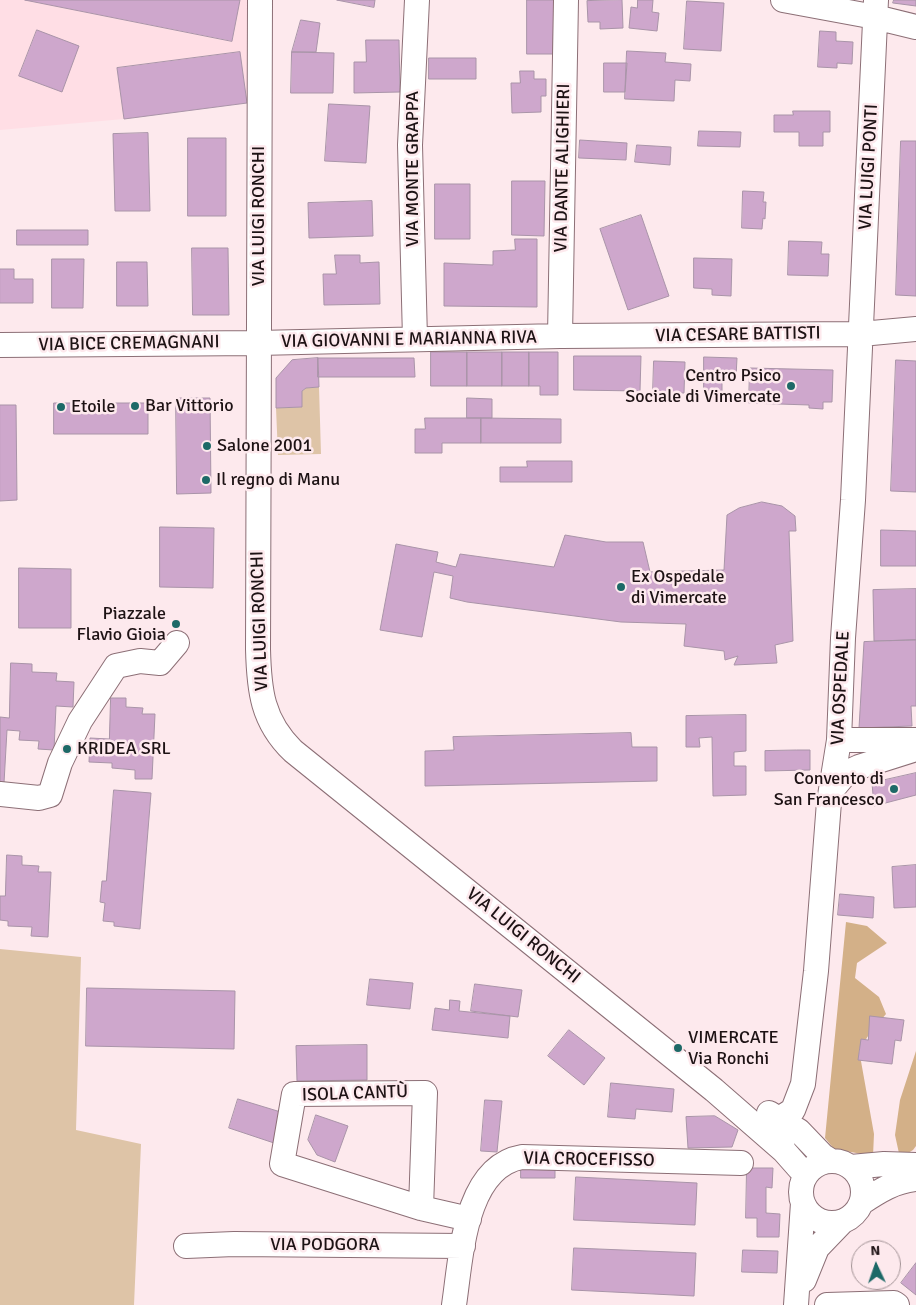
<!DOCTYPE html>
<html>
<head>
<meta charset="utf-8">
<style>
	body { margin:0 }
	#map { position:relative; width:916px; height:1305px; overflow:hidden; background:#fde9ed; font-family:Signika,sans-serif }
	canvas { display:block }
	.north { position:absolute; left:851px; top:1240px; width:50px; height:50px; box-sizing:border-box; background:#fde9ed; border:1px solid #a39396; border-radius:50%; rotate:357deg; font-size:14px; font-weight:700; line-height:20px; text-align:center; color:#1d1214 }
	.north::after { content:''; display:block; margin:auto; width:18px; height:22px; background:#1d6967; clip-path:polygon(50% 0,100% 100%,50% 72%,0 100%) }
</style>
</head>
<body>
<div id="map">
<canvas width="916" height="1305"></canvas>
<div class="north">N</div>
</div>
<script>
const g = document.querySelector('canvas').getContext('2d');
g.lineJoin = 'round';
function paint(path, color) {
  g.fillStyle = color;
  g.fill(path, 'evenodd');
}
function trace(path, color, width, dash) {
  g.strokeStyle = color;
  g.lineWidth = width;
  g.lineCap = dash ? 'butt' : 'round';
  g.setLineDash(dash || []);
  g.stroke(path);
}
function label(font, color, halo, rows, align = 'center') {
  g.font = font + ' Signika,sans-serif';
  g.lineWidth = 5;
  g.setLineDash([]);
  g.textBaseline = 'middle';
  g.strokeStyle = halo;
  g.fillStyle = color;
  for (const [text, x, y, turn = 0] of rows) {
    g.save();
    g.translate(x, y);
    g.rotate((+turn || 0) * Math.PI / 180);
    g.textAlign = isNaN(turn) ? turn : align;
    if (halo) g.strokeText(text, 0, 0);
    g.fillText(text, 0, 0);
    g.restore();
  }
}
paint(new Path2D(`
	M0 0H247V103L124 119 0 130Z`), '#ffdee5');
paint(new Path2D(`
	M319 387 321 454 278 455 276 408 302 407V391L306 388Z
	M0 949 81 957 76 1130 141 1144 134 1305H0Z`), '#dec4a7');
paint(new Path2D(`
	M846 922 867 926 887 943 857 963 855 978 879 997 886 1014 870 1033 859 1050 874 1134 873 1156 834 1149 825 1138Z
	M916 1051V1146L913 1150 900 1158 895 1135 900 1100Z`), '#d3b088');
const building = new Path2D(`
	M25 0H240L232 41Z
	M337 0H375L374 7Z
	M527 0H554L553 54H527Z
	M622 0 623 28 600 29V22H588L587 1Z
	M638 0H653L652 12 659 13 657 31 629 28 631 7 637 8Z
	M894 0H916V6L893 3Z
	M687 1 724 3 721 51 684 49Z
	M301 20 320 23 316 52H292Z
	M37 30 79 46 62 92 19 76Z
	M820 31 836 32V41L853 42 852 64 837 63V68L818 67Z
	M366 40H399L400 92 354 93V62H366Z
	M627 51 666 53 665 62 691 64 690 81 675 80 674 101 625 99Z
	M240 52 247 103 124 119 117 68Z
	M292 52 334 53 333 93H291Z
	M429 58H476V79H429Z
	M604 63H627L625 92H604Z
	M520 71H534V79H546V96H541V112L512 113 511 83H520Z
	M329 104 370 106 366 163 325 161Z
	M793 111H830V132H823V146H799V132H774V115H793Z
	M699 131 741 132 740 147 698 146Z
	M148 133 150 211H115L113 134Z
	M188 138H226V216H188Z
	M580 140 627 143 626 160 579 158Z
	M901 141H916V296L896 295Z
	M637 145 671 147 670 165 635 162Z
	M512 181H545L544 236 512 235Z
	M435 184H470V239H435Z
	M743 191 764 192 763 202H766L765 219 763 218 762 229 742 228Z
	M372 201 373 236 309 238 308 203Z
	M641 215 669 296 628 310 600 229Z
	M17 230H88V245H17Z
	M515 239H537V307L444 306V263L493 265V251L515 250Z
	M789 241 822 242 821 254H829L828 276 788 275Z
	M192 248H228L229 315H193Z
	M335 255H360V263L379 262 380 304 324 305 323 274H336Z
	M694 258 732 259 731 296 712 295V289L694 288Z
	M52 259H84L83 308H52Z
	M117 262H147L148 306H117Z
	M0 269H14V279H33V303H0Z
	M431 352H467V386H431Z
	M467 352H502V386H467Z
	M502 352H529V386H502Z
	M529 352H558V395H540V386H529Z
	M574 356H641L640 391 574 390Z
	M704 357 737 358 736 377H722V391L704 390Z
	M318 358 319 387 306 388 302 391V407L276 408V378L292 360Z
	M318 358H414L415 377H318Z
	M896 360 916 361V492L891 491Z
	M654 361 685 362 684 393 653 392Z
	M750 368 833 370 832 402H823V409L809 408V405L749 403Z
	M176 398H210L211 493 177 494Z
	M467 398 492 399V418H467Z
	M54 403H148V434H54Z
	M0 405H16L17 500 0 501Z
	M425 418H481V443H442V453H415V429H425Z
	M481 418 561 419V443H481Z
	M527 461H572V482H500V467H527Z
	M762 502 782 506 795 516 796 531H789L793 641 775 645 777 663 734 665 738 656 725 660 724 651 684 646 686 624 621 622 467 602 450 598 453 576 434 572 422 637 380 630 396 544 438 552 436 562 456 567 460 554 554 567 565 535 606 542H643L650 572 724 570 727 515 739 508Z
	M160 527 214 528 213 588 160 587Z
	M881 530 916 531V566H881Z
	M19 568 71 569V628H19Z
	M916 589V640L874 641 873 590Z
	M916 640V706H911L912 726 859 728 864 642Z
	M11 663 32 664V672L57 673 56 681 74 682 73 707 56 706 54 750 38 749 39 741 19 740 20 731 7 730 4 783 0 782V717L9 718Z
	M111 698H126V707L143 708 142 714H155L152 779H135V770L112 768V763L89 762 90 738 109 739Z
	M746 715V751L734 752V766H746V795L713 796 712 737 699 738 700 747H686V716Z
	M631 733 632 747H657V781L425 786V751L454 750 453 737Z
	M797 750H810V770L765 771V751Z
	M916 773V795L874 806 872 783Z
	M114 790 151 793 140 929 114 926V922L103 921 105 903 100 902 102 881H106Z
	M7 855 22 856V865L39 866 38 872H51L48 937 31 936 32 927 8 926V921L0 920V896H5Z
	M916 865V907L894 908 892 867Z
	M840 894 874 897 873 918 838 915Z
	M370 979 413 983 410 1009 367 1005Z
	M475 984 522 990 518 1017 471 1011Z
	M87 988 235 991 234 1049 86 1046Z
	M450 1000 460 1001 459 1011 510 1016 508 1038 432 1030 435 1008 449 1010Z
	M870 1016 904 1020 901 1041 895 1040 892 1064 858 1060 861 1039 868 1040Z
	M569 1030 605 1058 584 1085 548 1056Z
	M367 1045V1080L297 1081 296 1046Z
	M611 1083 674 1089 672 1112 636 1109 635 1119 608 1117Z
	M238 1099 284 1113 274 1143 229 1128Z
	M485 1100 502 1101 497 1152 481 1151Z
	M316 1115 348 1126 335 1162 317 1155 308 1140Z
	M715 1116 738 1130 732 1147 688 1148 686 1117Z
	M521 1160 555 1161V1178H521Z
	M747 1168H773L772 1188 766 1187V1213L780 1214 779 1237H757V1218H746Z
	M576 1177 697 1183 695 1225 574 1220Z
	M574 1248 696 1253 694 1296 572 1290Z
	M743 1250 778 1251 777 1273 742 1272Z
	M916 1263V1295L901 1283Z`);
paint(building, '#cea7cc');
trace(building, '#a994a8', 1);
const minor = new Path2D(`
	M260 0 258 649C259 690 262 721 293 751L714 1090 784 1151 799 1168 806 1175
	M783 0 875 17 916 27
	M560 336 566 0
	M415 339 410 145 417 0
	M0 345 258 343 560 336 861 334 916 329
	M839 740H916
	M831 791 846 773 859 767 916 749
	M0 794 39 798 50 795 60 763 80 721 116 666 140 661 160 663 177 643
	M769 1113 799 1131 823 1156 831 1161
	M784 1151 780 1139 779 1119 793 1110 803 1084 816 971 829 802 839 740 843 638 853 500 876 0
	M801 1192a31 31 0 1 1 62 0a31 31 0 1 1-62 0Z
	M851 1167 884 1164 916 1165
	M861 1203C879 1191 895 1181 916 1179
	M421 1208 425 1093 294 1094 282 1164 421 1208 469 1219
	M186 1246 234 1244 463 1246
	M804 1280 817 1248 842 1222
	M454 1305C461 1259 464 1167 522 1157L741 1163
	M796 1305 803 1203
	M827 1305 894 1303 897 1305`);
trace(minor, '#8c6f76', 26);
trace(minor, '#fff', 24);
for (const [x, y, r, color] of [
	[791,386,5,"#1d6967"],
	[135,406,5,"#1d6967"],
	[61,407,5,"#1d6967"],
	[207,446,5,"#1d6967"],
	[206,480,5,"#1d6967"],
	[621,587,5,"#1d6967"],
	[176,624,5,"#1d6967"],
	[67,749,5,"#1d6967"],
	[894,789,5,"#1d6967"],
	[678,1048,5,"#1d6967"]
]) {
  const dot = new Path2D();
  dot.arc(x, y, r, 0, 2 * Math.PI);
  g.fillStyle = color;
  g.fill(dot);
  trace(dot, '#fde9ed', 2);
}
label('18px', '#1d1214', '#fde9ed', [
	["VIA LUIGI PONTI",869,167,-87],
	["VIA DANTE ALIGHIERI",563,168,-89],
	["VIA MONTE GRAPPA",413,169,-90],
	["VIA LUIGI RONCHI",259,216,-90],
	["VIA CESARE BATTISTI",738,335,-1],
	["VIA GIOVANNI E MARIANNA RIVA",409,340,-1],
	["VIA BICE CREMAGNANI",129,344,-1],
	["VIA LUIGI RONCHI",260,621,-92],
	["VIA OSPEDALE",841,688,-87],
	["VIA LUIGI RONCHI",523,936,39],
	["ISOLA CANTÙ",355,1094,-2],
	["VIA CROCEFISSO",589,1160,1],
	["VIA PODGORA",325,1245]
]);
label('18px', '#1d1214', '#fde9ed', [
	["Centro Psico",781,376,"right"],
	["Sociale di Vimercate",781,397,"right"],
	["Bar Vittorio",145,406],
	["Etoile",71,407],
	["Salone 2001",217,446],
	["Il regno di Manu",216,480],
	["Ex Ospedale",631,577],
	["di Vimercate",631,598],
	["Piazzale",166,614,"right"],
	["Flavio Gioia",166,635,"right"],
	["KRIDEA SRL",77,749],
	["Convento di",884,779,"right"],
	["San Francesco",884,800,"right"],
	["VIMERCATE",688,1038],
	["Via Ronchi",688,1059]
], 'left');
</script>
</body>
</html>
